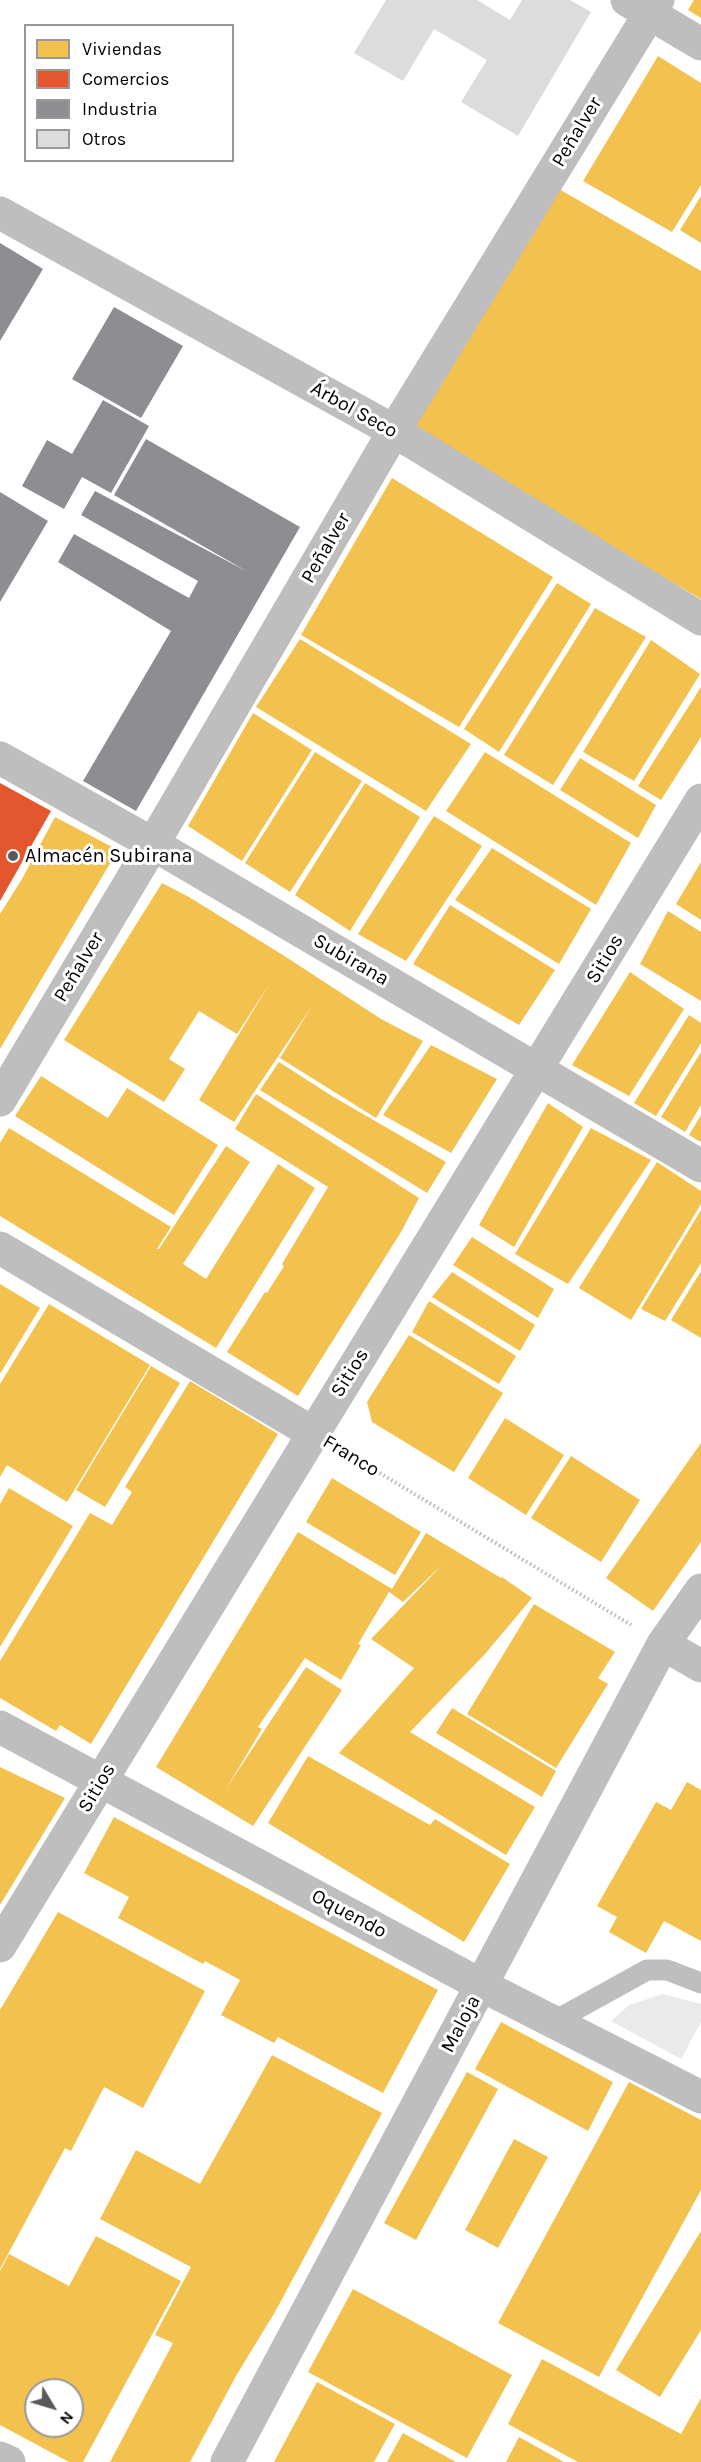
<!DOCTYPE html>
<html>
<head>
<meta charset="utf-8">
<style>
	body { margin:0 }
	#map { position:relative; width:701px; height:2462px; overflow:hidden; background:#fff; font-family:Karla,sans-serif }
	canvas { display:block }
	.legend { position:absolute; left:24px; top:24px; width:210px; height:138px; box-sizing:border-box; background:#fff; border:2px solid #999; margin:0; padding:8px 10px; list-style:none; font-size:18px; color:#000 }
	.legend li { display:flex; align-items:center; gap:12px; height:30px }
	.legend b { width:30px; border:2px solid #999 }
	.north { position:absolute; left:24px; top:2378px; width:60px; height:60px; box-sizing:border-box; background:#fff; border:2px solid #999; border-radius:50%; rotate:128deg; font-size:16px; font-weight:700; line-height:24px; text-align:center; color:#000 }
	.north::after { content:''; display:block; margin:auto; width:21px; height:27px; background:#595959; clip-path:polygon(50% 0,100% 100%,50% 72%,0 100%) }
</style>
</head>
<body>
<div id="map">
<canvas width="701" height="2462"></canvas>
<ul class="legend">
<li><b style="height:16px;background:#f2c14e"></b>Viviendas</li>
<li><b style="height:16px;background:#e4572e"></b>Comercios</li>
<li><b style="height:16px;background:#8d8d92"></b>Industria</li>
<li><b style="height:16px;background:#dcdcdc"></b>Otros</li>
</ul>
<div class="north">N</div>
</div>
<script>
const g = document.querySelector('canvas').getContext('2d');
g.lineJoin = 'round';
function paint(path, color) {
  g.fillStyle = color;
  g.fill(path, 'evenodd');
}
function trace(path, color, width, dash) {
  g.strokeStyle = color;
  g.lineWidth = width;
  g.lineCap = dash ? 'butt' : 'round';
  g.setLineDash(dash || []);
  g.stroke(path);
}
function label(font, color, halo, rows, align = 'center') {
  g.font = font + ' Karla,sans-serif';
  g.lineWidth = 6;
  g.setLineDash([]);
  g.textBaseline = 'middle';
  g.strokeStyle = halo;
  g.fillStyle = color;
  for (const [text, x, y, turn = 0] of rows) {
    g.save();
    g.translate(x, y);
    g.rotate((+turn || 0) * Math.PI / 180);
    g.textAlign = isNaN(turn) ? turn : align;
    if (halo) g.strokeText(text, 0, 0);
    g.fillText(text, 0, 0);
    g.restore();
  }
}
paint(new Path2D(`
	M663 1994 701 2004V2022L681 2059 611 2021 629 2005Z`), '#eaeaea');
paint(new Path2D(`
	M694 0H701V18L688 10Z
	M658 56 701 83V185L672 232 583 181Z
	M559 189 701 271V599L406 428Z
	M701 196V243L680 230Z
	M392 478 553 577 459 727 301 635Z
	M557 583 591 604 499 752 464 729Z
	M595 608 646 637 553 785 504 755Z
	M300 639 471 744 426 811 256 707Z
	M651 640 700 674 634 781 583 752Z
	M701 687V737L661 800 638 786Z
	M253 713 312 750 242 861 188 826Z
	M315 752 362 781 290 892 245 863Z
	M485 752 631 843 596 905 446 811Z
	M580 758 656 805 638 838 560 790Z
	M365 783 420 817 350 931 295 895Z
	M434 816 482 846 406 961 358 934Z
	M55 817 118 850 0 1049V914L22 879Z
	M492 848 591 909 559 964 455 900Z
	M701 862V920L676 904Z
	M162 883 189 897 286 957 381 1019 423 1041 376 1118 280 1058 312 1006 234 1122 199 1100 270 983 237 1034 199 1011 169 1059 185 1069 164 1102 64 1040Z
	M450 905 555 970 519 1025 413 964Z
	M668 911 701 932V1001L640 964Z
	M630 972 684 1009 629 1096 572 1065Z
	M689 1015 701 1023V1043L656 1116 634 1103Z
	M431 1045 497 1079 451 1153 383 1115Z
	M701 1052V1105L685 1132 661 1117Z
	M279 1062 332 1096 446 1162 427 1193 260 1090Z
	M41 1076 108 1118 127 1088 218 1145 174 1215 15 1116Z
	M256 1094 419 1198 401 1232 298 1396 227 1352 265 1292 267 1293 284 1266 282 1264 328 1187 235 1129Z
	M548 1103 583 1127 514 1247 479 1225Z
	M701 1115V1142L689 1135Z
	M9 1128 171 1227 157 1249H159L226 1146 250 1162 183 1264 206 1279 278 1164 315 1188 216 1348 0 1216V1143Z
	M591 1128 651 1160 568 1284 515 1254Z
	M657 1162 701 1191V1204L631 1320 579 1288Z
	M701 1210V1263L665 1321 641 1309Z
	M472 1237 554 1289 538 1318 453 1265Z
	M701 1271V1338L671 1320Z
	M452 1272 535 1325 520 1351 432 1297Z
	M0 1284 40 1308 0 1374Z
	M429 1301 516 1356 499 1384 412 1332Z
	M49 1304 150 1365 67 1502 7 1465 0 1477V1384Z
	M409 1335 503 1393 454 1472 372 1422 367 1402Z
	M151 1366 180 1383 105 1507 76 1490Z
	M190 1381 278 1434 91 1744 60 1725 56 1731 0 1698V1661L90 1513 112 1525 132 1492 125 1487Z
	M505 1418 564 1455 526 1515 468 1478Z
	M701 1443V1542L653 1611 606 1578Z
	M571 1456 640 1500 601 1562 531 1518Z
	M332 1478 421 1532 395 1575 306 1522Z
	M9 1488 73 1526 0 1647V1504Z
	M298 1532 392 1589 426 1533 501 1578 502 1577 532 1598 485 1654 410 1732 535 1807 506 1855 339 1753 414 1668 371 1639 443 1564 403 1602 389 1592 358 1644 361 1645 341 1680 305 1658 258 1727 262 1729 226 1789 306 1667 342 1690 253 1826 156 1767Z
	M534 1604 615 1652 598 1678 608 1684 556 1768 467 1714Z
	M452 1708 556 1771 542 1797 436 1733Z
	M308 1756 430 1825 435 1819 510 1864 464 1942 268 1823Z
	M0 1767 65 1798 0 1905Z
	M687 1782 701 1790V1941L664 1921 646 1953 609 1932 617 1917 597 1906 656 1802 671 1810Z
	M114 1817 438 1990 383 2093 278 2037 274 2043 221 2015 240 1980 205 1961 203 1964 118 1918 129 1897 84 1873Z
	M58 1912 205 1991 143 2108 104 2087 71 2151 65 2148 0 2269V2010Z
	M501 2022 613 2082 588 2131 475 2069Z
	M272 2055 382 2113 275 2312 236 2376 190 2462H110L173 2343 155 2335 191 2267 100 2219 136 2150 200 2184Z
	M467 2072 498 2089 416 2240 384 2223Z
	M629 2082 701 2120V2190L599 2377 498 2323Z
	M514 2139 548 2157 498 2248 465 2230Z
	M701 2231V2330L660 2397 616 2370Z
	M96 2236 181 2281 83 2462H69L0 2425V2271L9 2254 69 2286ZM36 2390H72V2426H36Z
	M353 2289 512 2375 467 2458 308 2372Z
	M542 2359 681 2434 701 2398V2462H578L508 2424Z
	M317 2382 395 2424 374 2462H274Z
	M403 2433 456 2462H387Z
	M519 2437 564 2462H506Z`), '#f2c14e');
paint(new Path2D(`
	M0 783 51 811 0 901Z`), '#e4572e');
paint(new Path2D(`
	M0 243 43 269 0 341Z
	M114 307 183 346 141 418 72 379Z
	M103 400 149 426 111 493 82 477 64 509 22 486 47 440 72 454Z
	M146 439 300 527 136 811 83 781 171 631 58 562 74 534 189 598 198 581 81 515 95 491 248 572 114 495Z
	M0 492 48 521 0 602Z`), '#8d8d92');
paint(new Path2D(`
	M386 0H477L510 20 522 0H570L591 12 518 136 461 102 487 60 434 29 403 81 354 53Z`), '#dcdcdc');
trace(new Path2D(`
	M345 1452 631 1625`), '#b8b8b8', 4, [1.5, 3]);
trace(new Path2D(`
	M553 2022 647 1970H667L701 1983`), '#bebebe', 21);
trace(new Path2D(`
	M627 0 701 44
	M0 213 394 431 701 619
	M0 758 153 844 701 1166
	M0 1100 153 844 394 431 658 0
	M0 1248 313 1433
	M663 1644 701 1666
	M0 1727 481 1985 701 2097
	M0 1946 701 800
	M0 2458 9 2462
	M227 2462 663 1644 701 1590`), '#bebebe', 33);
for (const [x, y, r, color] of [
	[13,856,6,"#595959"]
]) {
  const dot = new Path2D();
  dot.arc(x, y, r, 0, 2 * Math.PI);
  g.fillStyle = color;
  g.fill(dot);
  trace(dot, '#fff', 2);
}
label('20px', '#000', '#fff', [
	["Peñalver",577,132,-59],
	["Árbol Seco",354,410,29],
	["Peñalver",326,548,-60],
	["Sitios",605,959,-59],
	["Subirana",351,960,30],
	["Peñalver",79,967,-59],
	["Sitios",350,1373,-58],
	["Franco",351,1456,31],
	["Sitios",97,1788,-59],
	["Oquendo",349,1914,28],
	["Maloja",461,2024,-62]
]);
label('20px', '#000', '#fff', [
	["Almacén Subirana",25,856]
], 'left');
</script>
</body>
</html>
